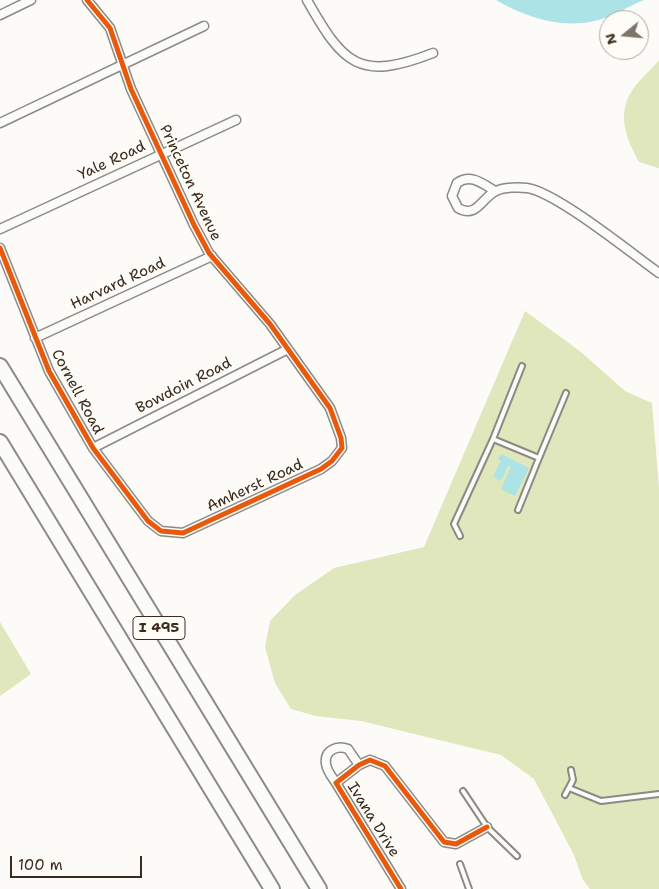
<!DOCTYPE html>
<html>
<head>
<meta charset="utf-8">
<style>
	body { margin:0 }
	#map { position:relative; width:659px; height:889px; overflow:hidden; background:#fcfbf8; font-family:"Shantell Sans",sans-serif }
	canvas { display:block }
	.north { position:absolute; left:599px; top:10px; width:50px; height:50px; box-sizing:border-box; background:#fdfcf7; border:1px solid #afa8a0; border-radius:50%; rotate:253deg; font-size:14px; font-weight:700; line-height:20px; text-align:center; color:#3b2a1e }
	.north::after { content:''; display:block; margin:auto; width:18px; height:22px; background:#7f736a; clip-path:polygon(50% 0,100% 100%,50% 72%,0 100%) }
	.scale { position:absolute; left:10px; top:856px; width:132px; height:22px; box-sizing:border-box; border:2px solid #3b2a1e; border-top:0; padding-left:6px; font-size:15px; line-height:18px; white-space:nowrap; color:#3b2a1e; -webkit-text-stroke:4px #fdfcf7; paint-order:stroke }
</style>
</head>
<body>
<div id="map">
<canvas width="659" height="889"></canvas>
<div class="north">N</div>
<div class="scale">100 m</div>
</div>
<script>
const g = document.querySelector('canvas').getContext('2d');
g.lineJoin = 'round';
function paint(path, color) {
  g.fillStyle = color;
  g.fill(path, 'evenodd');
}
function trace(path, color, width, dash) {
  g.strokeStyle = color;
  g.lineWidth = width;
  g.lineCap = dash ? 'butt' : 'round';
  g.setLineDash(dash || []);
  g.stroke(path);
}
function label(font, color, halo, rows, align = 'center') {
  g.font = font + ' "Shantell Sans",sans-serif';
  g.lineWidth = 4;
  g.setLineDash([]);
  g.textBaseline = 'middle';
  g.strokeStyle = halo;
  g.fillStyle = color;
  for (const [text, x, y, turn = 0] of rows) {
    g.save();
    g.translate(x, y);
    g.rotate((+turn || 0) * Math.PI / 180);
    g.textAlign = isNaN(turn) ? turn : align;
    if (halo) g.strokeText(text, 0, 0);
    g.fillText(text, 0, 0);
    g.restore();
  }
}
paint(new Path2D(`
	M659 60V168H658L639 162C626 138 616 114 633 89 640 79 651 70 659 60Z
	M525 311 581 352 625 391 652 403 659 488V889H590L583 880 574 855 534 779 501 755 361 721 316 716 291 709 275 683 265 647 270 621 295 595 334 568 424 547Z
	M0 622 31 674 0 696Z`), '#e0e7bc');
paint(new Path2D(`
	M496 0H644C631 5 619 13 605 18 568 31 528 19 496 0Z
	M501 454 529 468 515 496 501 489 511 467 508 466 501 481 493 477 501 460 498 459Z`), '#abe3e6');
const service = new Path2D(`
	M493 439 522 366
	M539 458 566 393
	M460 536 454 524 493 439 539 458 518 510
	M569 788 601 801 659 794
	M463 791 487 827 517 856
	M565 795 573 780 571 770
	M460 864 469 889`);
const minor = new Path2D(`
	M307 0C343 64 359 82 433 53
	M0 15 31 0
	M0 123 204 26
	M495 191C483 184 471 173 457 183L452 196 458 208C477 219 482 197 496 191 504 187 519 187 527 188 556 192 631 253 659 273
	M0 229 236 120
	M0 248 49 371 93 448 148 521 161 531 183 533 321 469 332 461 342 448 341 438 330 408 270 324 209 253 194 225 131 89 110 28 87 0
	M35 338 212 256
	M93 448 288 349
	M336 783C332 777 327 771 326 764 324 750 337 745 348 749L359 765
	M401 889 336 783 359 765 370 760 385 766 444 842 456 844 487 827`);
const motorway = new Path2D(`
	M0 366 319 889
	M0 442 272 889`);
trace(service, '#8d8985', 8);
trace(minor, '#8d8985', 11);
trace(motorway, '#8d8985', 18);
trace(service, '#fbfbf9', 4);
trace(minor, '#fbfbf9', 8);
trace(motorway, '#fbfbf9', 14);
trace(new Path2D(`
	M0 248 49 371 93 448 148 521 161 531 183 533 321 469 332 461 342 448 341 438 330 408 270 324 209 253 194 225 131 89 110 28 87 0
	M401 889 336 783 359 765 370 760 385 766 444 842 456 844 487 827`), '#e8590c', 5);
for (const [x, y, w] of [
	[159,628,52]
]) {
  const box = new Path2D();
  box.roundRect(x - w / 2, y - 11.5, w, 23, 4);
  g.fillStyle = '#fdfcf7';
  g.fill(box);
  trace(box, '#3b2a1e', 1);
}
label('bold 14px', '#3b2a1e', null, [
	["I 495",159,628]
]);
label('15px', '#3b2a1e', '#fdfcf7', [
	["Yale Road",112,161,-25],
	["Princeton Avenue",190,183,65],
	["Harvard Road",118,284,-25],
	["Bowdoin Road",184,386,-27],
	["Cornell Road",77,392,62],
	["Amherst Road",255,486,-25],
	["Ivana Drive",373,820,58]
]);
</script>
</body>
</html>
